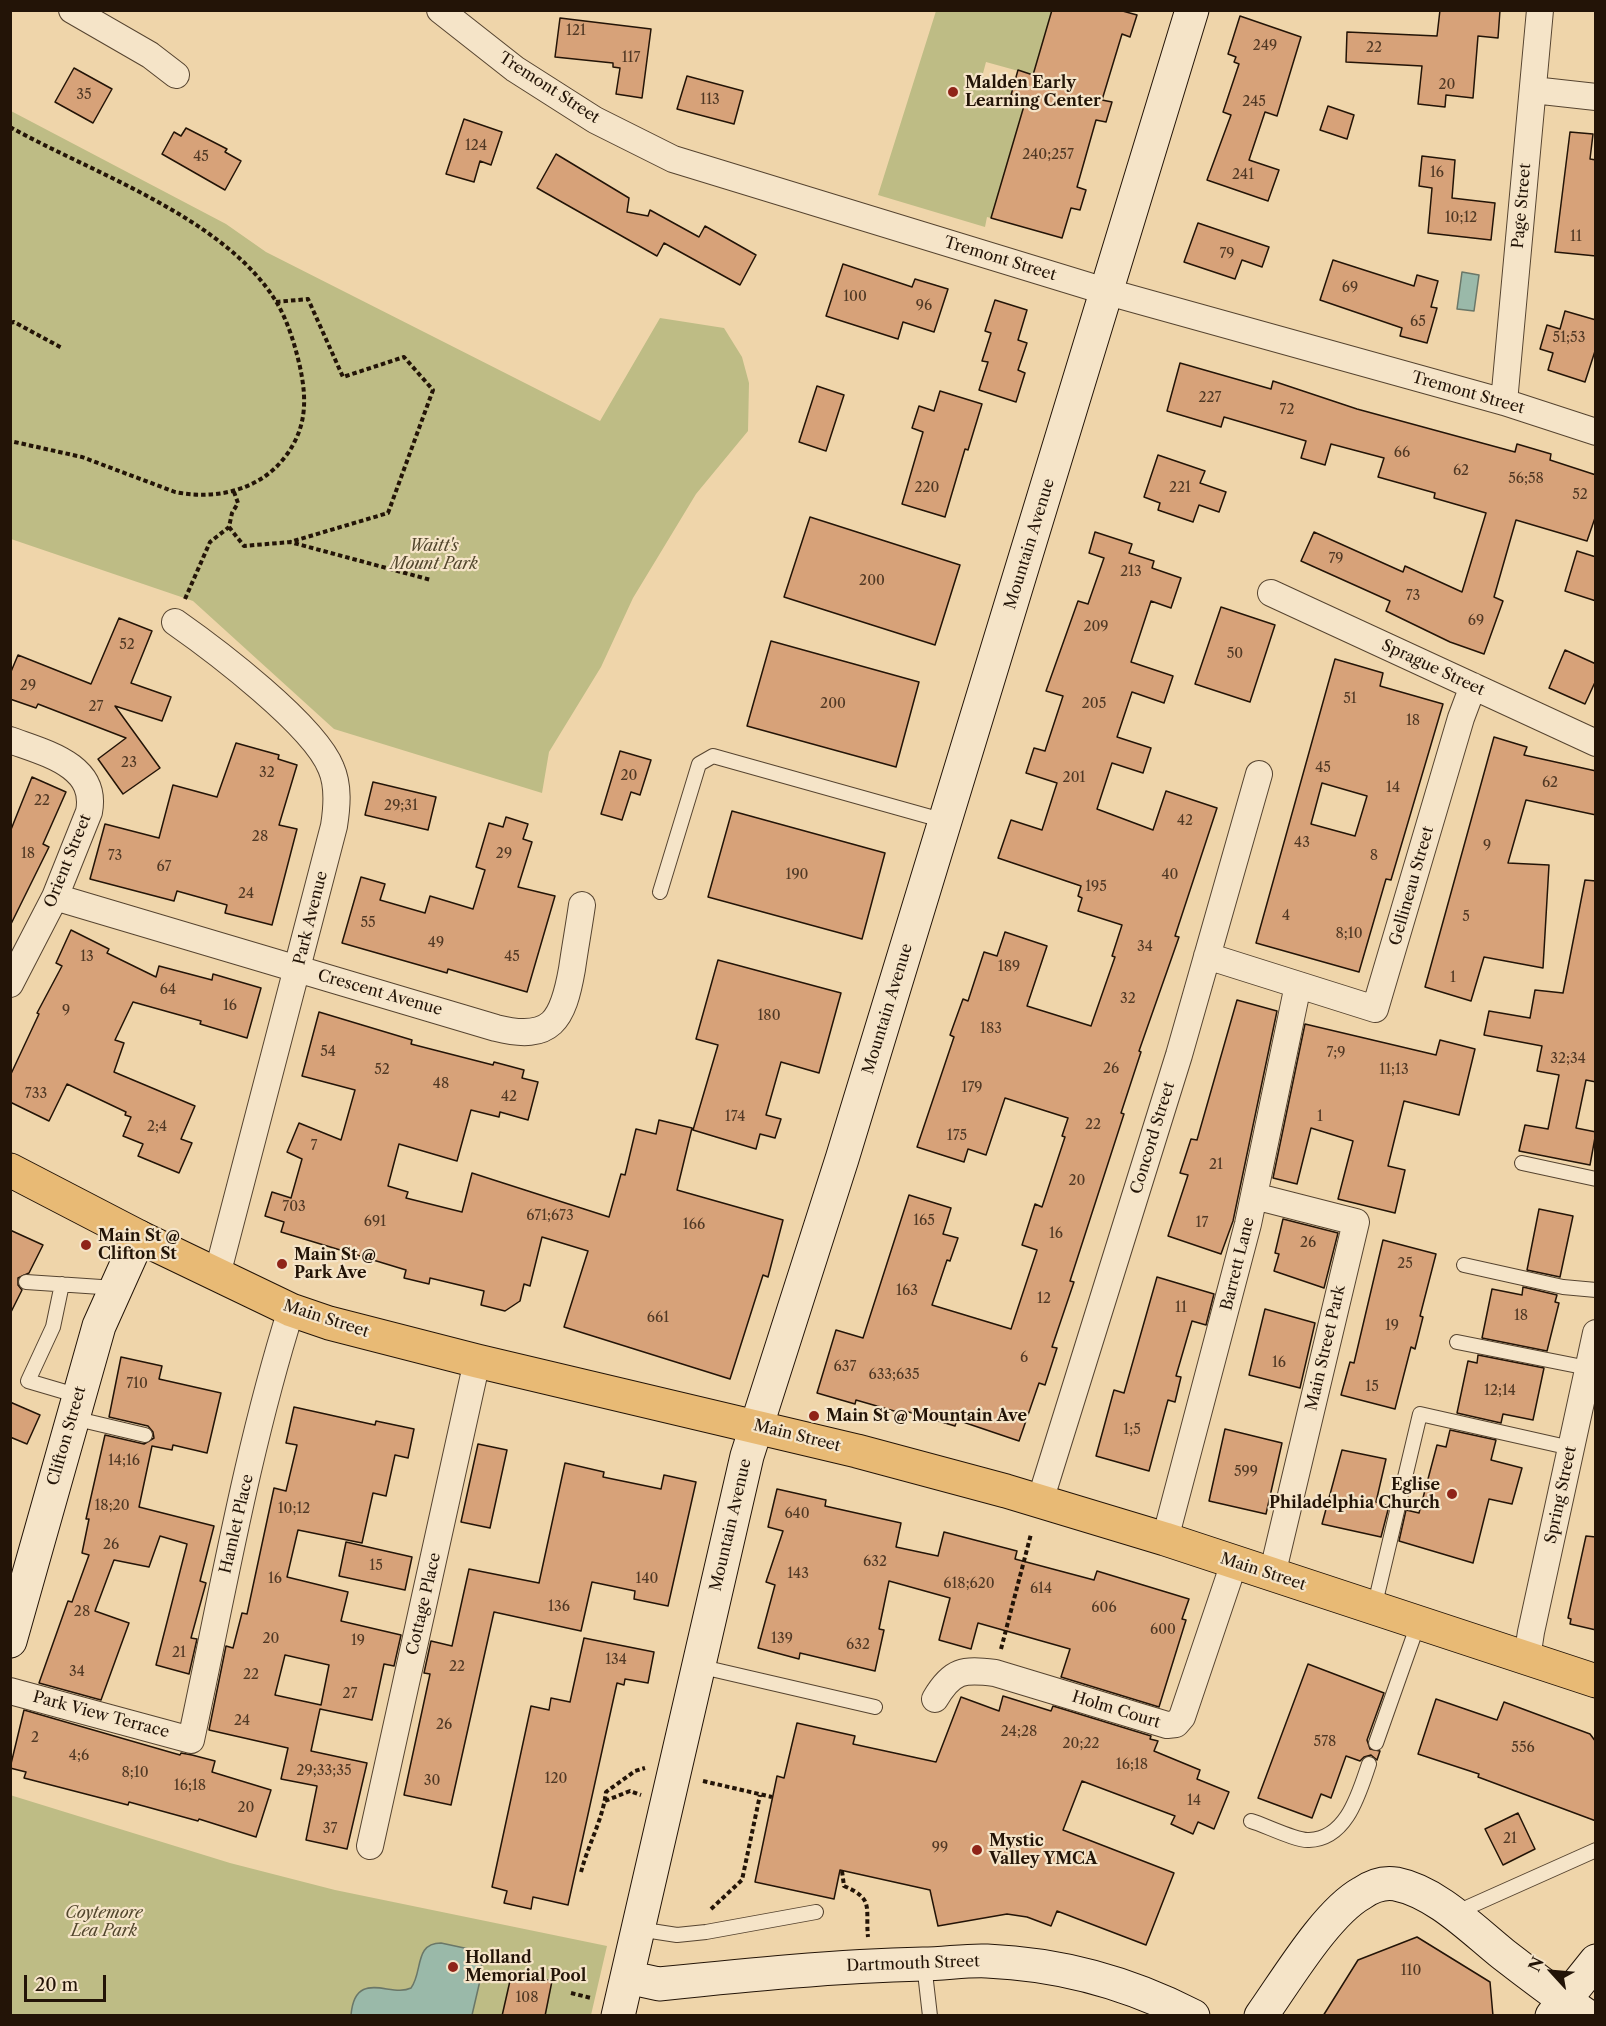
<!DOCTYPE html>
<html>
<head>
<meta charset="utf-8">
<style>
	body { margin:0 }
	#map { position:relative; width:1606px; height:2026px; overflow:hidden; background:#efd5aa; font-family:"Libre Caslon Text",serif }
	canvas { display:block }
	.frame { position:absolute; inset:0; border:12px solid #231407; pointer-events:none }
	.north { position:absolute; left:1522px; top:1942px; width:60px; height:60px; -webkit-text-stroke:4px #f5e4c8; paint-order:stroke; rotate:296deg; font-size:16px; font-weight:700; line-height:24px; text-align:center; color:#231407 }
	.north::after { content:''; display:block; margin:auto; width:21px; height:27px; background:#231407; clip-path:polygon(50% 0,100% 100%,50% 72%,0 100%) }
	.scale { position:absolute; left:24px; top:1975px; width:82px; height:27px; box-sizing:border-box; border:3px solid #231407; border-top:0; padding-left:8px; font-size:18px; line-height:21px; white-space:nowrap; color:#231407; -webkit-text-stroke:4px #f5e4c8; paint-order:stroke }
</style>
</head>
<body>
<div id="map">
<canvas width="1606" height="2026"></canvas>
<div class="frame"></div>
<div class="north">N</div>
<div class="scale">20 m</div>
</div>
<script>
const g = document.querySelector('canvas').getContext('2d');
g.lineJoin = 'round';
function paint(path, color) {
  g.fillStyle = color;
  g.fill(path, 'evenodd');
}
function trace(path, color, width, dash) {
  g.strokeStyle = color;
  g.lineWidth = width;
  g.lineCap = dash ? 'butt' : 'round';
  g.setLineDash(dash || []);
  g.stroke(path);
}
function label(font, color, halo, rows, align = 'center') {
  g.font = font + ' "Libre Caslon Text",serif';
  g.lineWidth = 4.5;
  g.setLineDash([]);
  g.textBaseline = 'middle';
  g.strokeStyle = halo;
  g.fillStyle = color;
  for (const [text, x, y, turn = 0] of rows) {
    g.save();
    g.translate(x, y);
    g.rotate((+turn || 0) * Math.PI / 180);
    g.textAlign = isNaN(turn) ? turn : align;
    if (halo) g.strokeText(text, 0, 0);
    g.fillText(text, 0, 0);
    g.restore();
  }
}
paint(new Path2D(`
	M936 11H1052L1033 75 986 62 982 77 1013 85 1011 95 1026 99 991 218 987 217 985 227 878 195Z
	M11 111 226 224 266 252 600 421 660 318 724 328 742 357 749 383 748 431 696 494 633 598 601 667 549 752 542 793 334 729 193 601 11 539Z
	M10 1795 230 1863 335 1890 607 1946 591 2015H11Z`), '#bebc85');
const water = new Path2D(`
	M1462 272 1479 275 1474 311 1457 309Z
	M441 1943 469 1949 481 1959 482 1972 472 2015H351C355 1968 391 1998 411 1988 423 1972 414 1943 441 1943Z`);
paint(water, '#9ab9a9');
trace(water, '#6a7768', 1.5);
const building = new Path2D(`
	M1052 10H1119L1137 15 1130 37 1122 34 1102 100 1112 102 1106 122 1096 120 1077 187 1086 190 1080 210 1071 208 1062 238 991 218 1026 99 1011 95 1018 70 1033 75Z
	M1440 10H1500L1498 38 1478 36 1473 98 1446 95 1445 107 1418 104 1422 66 1346 62 1347 32 1437 36Z
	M1240 16 1301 37 1277 116 1265 112 1249 160 1279 170 1268 201 1207 180 1231 115 1223 112 1239 64 1234 62 1236 57 1228 54Z
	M560 18 651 29 642 98 616 94 620 68 613 67V63L555 57Z
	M74 68 112 89 93 123 55 102Z
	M687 76 743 91 734 124 677 109Z
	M1328 106 1354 115 1347 139 1320 130Z
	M464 119 502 132 491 165 480 161 474 182 446 174Z
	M186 128 227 149 225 152 241 161 225 190 162 154 174 132 181 136Z
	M1570 132 1593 134 1590 159 1596 160V256L1555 252Z
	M556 154 629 198 627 212 648 216 650 210 699 237 705 226 756 255 740 285 664 243 657 256 537 188Z
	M1422 156 1455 160 1452 198 1495 203 1491 240 1428 233 1432 188 1419 186Z
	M1198 223 1269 247 1262 267 1242 260 1235 279 1184 262Z
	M1333 260 1414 286 1417 275 1438 281 1431 307 1437 308 1427 343 1400 336 1402 328 1320 300Z
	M843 264 912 287 915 279 948 289 934 332 903 322 898 339 826 316Z
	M995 300 1027 310 1018 340 1027 343 1018 370 1025 373 1016 402 979 390 988 362 982 361 991 333 985 331Z
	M1565 311 1596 320V348L1585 382 1548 370 1553 353 1540 349 1547 325 1560 329Z
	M1180 363 1271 389 1273 381 1357 409 1515 452 1517 444 1551 454 1550 460 1596 475V515L1587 541 1516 520 1494 597 1503 601 1484 654 1450 642 1386 611 1390 601 1301 561 1314 532 1403 572 1405 566 1462 592 1486 513 1434 498 1435 493 1378 477 1384 458 1331 444 1325 465 1301 458 1306 441 1224 417 1221 427 1167 411Z
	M817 386 844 395 826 451 799 442Z
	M940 391 982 404 968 450 965 449 945 517 902 504 923 432 912 428 919 406 934 411Z
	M1158 455 1205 471 1200 483 1226 492 1219 512 1199 505 1193 522 1158 510 1160 503 1144 497Z
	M810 517 960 565 935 645 784 597Z
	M1095 532 1132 544 1129 553 1154 561 1152 568 1181 578 1171 608 1151 601 1131 662 1173 676 1164 703 1132 692 1117 737 1151 748 1143 773 1112 763 1097 809 1153 830 1166 791 1217 808 1175 936 1179 937 1139 1051 1141 1052 1121 1113 1124 1114 1070 1281 1074 1282 1052 1347 1057 1348 1045 1385 1039 1383 1019 1441 957 1420 955 1426 902 1410 901 1413 856 1400 855 1404 817 1393 836 1330 863 1338 909 1195 951 1208 943 1234 958 1238 950 1261 947 1260 932 1305 1011 1329 1037 1250 1022 1245 1035 1204 1042 1207 1065 1137 1062 1136 1068 1118 1005 1098 986 1155 968 1149 964 1162 917 1147 954 1037 950 1035 963 999 968 1001 984 952 997 956 1005 932 1047 946 1027 1006 1091 1026 1115 957 1112 956 1122 925 1078 911 1082 898 1078 896 1081 886 998 858 1011 820 1042 830 1057 783 1026 773 1034 748 1045 751 1063 696 1046 691 1078 601 1088 604 1104 558 1089 553Z
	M1577 551 1596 557V601L1565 591Z
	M1221 607 1275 625 1250 702 1195 684Z
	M119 618 152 631 131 683 171 697 162 721 115 706 160 768 123 794 98 759 126 738 38 704 36 708 10 699V674L18 655 91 684Z
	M771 641 919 682 896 767 747 726Z
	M1565 650 1596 664V680L1585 704 1549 688Z
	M1335 659 1383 673 1380 686 1443 704 1391 880 1386 879 1359 972 1256 943ZM1322 783 1367 796 1355 836 1311 824Z
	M1494 737 1527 747 1524 755 1596 771V815L1526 800 1508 863 1549 865 1543 968 1484 957 1471 1001 1425 987Z
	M236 743 279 755 278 759 297 765 279 825 297 829 272 925 225 913 227 905 177 891 174 901 90 879 105 824 159 838 173 785 217 797Z
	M620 751 651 760 640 795 631 792 622 820 601 814Z
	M32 777 66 792 43 844 49 847 10 926V832Z
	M373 782 436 797 428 830 365 815Z
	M732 811 885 853 862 939 708 897Z
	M506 817 528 824 523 839 532 842 518 887 555 896 527 992 448 969 447 973 342 943 361 877 385 884 380 900 425 913 430 896 473 909 485 870 476 867 489 823 503 827Z
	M1585 880 1596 881V1082L1586 1080 1576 1128 1596 1132 1590 1165 1519 1151 1525 1125 1548 1129 1559 1075 1537 1071 1542 1046 1484 1035 1489 1011 1530 1018 1535 990 1563 993Z
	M71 930 109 949 107 953 156 977 159 966 212 980 213 974 261 988 247 1038 200 1024 201 1021 133 1002 115 1040 124 1043 114 1072 195 1106 181 1139 192 1143 179 1173 138 1156 143 1144 123 1136 131 1117 125 1115 126 1112 67 1084 49 1121 10 1102V1076L39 1014 37 1013 62 966 56 963Z
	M718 960 841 993 819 1073 781 1062 766 1115 781 1119 775 1138 760 1134 756 1149 693 1130 718 1045 696 1039Z
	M1237 1000 1277 1011 1233 1221 1221 1254 1168 1236 1188 1175 1180 1173 1191 1139 1197 1140Z
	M319 1012 412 1040 411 1044 493 1065 494 1062 524 1070 522 1078 538 1082 528 1120 500 1112 499 1117 471 1110 457 1161 399 1144 388 1186 408 1192 406 1198 462 1212 472 1173 609 1217 621 1174 625 1175 636 1129 656 1134 659 1120 692 1128 677 1190 783 1220 768 1277 763 1275 730 1379 564 1327 588 1251 542 1237 530 1286 524 1284 520 1301 505 1311 481 1305 484 1291 430 1278 429 1284 404 1278 406 1270 281 1232 284 1222 265 1216 272 1192 291 1198 302 1159 287 1152 299 1123 341 1140 355 1090 302 1076Z
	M1305 1024 1436 1055 1440 1040 1475 1049 1459 1115 1404 1101 1388 1166 1405 1170 1395 1213 1338 1199 1353 1141 1311 1128 1297 1184 1273 1178Z
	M1539 1209 1573 1216 1560 1277 1527 1270Z
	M1283 1219 1338 1233 1324 1288 1274 1271 1279 1254 1275 1253Z
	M10 1230 43 1245 29 1273 18 1278V1285L22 1290 10 1314Z
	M1383 1240 1436 1254 1420 1316 1423 1317 1415 1349 1411 1347 1395 1409 1341 1395 1350 1362 1354 1363Z
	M1157 1277 1214 1294 1206 1325 1192 1321 1176 1376 1181 1377 1175 1402 1168 1400 1149 1471 1096 1456 1114 1390 1124 1393Z
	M1523 1287 1557 1295 1555 1302 1559 1303 1547 1351 1482 1338 1492 1289 1522 1295Z
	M1265 1309 1315 1323 1300 1388 1249 1375Z
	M1478 1355 1544 1368 1533 1420 1503 1414 1501 1423 1457 1413 1468 1361 1477 1363Z
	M121 1357 162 1366 159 1379 221 1393 207 1453 173 1445 172 1450 152 1446 139 1507 214 1526 200 1581 206 1583 191 1638 197 1639 189 1674 156 1665 187 1544 160 1536 149 1567 114 1560 95 1611 129 1623 101 1700 39 1683 68 1601 72 1602 89 1555 82 1553 89 1519H86L105 1435 144 1444 154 1438 153 1432 148 1426 109 1417Z
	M10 1402 40 1415 27 1444 10 1437Z
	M294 1407 375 1425 376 1421 414 1429 408 1458 395 1455 386 1496 373 1493 362 1543 298 1530 287 1577 348 1592 341 1621 401 1635 394 1666 384 1664 372 1720 320 1709 311 1751 367 1763 347 1849 306 1840 317 1786 281 1779 288 1748 209 1730 226 1646 233 1648 242 1613 247 1614 274 1488 286 1491 297 1445 286 1443ZM285 1655 329 1665 321 1705 275 1695Z
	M1225 1429 1282 1443 1266 1514 1209 1501Z
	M1450 1430 1496 1440 1491 1460 1522 1468 1512 1504 1489 1499 1473 1563 1399 1541 1406 1510 1419 1513 1437 1445 1446 1447Z
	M478 1444 507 1450 490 1528 461 1522Z
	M1342 1450 1386 1459 1376 1502 1389 1506 1381 1537 1322 1524Z
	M565 1463 604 1472 603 1477 661 1489 664 1475 696 1482 668 1606 634 1599 635 1591 592 1582 581 1631 494 1612 451 1805 404 1795 430 1674 424 1673 431 1641 452 1646 469 1569 539 1583Z
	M777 1489 826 1500 825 1506 901 1523 896 1547 938 1556 944 1532 1017 1551 1015 1559 1094 1580 1097 1571 1189 1599 1182 1619 1186 1620 1159 1707 1061 1677 1070 1649 978 1623 971 1649 939 1640 950 1598 889 1581 879 1629 884 1630 875 1671 800 1653 799 1659 758 1648 775 1585 766 1582 783 1531 768 1527Z
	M1586 1536 1596 1537V1630L1570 1624 1571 1619 1568 1618Z
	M346 1542 412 1557 405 1590 339 1576Z
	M584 1638 654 1652 648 1683 625 1679 624 1685 617 1683 568 1905 533 1897 531 1909 504 1903 507 1891 492 1887 531 1706 549 1710 551 1698 570 1702Z
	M1308 1664 1384 1693 1367 1740 1370 1749 1380 1751 1377 1760 1371 1755 1364 1757 1360 1761 1346 1756 1331 1798 1321 1794 1312 1818 1258 1798Z
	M1003 1696 1051 1711 1053 1706 1151 1736 1150 1739 1158 1741 1154 1751 1200 1770 1197 1779 1229 1792 1214 1829 1198 1822 1193 1834 1171 1824 1175 1816 1082 1781 1063 1830 1174 1873 1146 1945 1057 1911 1051 1926 1027 1917 1007 1914 938 1926 930 1890 840 1870 834 1899 755 1882 777 1776 784 1778 797 1723 855 1736 853 1744 936 1762 961 1697 999 1711Z
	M1436 1699 1497 1720 1504 1702 1590 1734 1596 1742V1821L1478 1777 1479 1774 1418 1754Z
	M24 1710 180 1755 181 1753 192 1755 215 1761 212 1772 271 1790 256 1837 199 1819 198 1821 129 1802 128 1805 24 1778 26 1772 10 1768Z
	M1518 1813 1535 1849 1503 1865 1485 1829Z
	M1417 1937 1490 1982 1493 2016H1323L1358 1960Z
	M512 1972 552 1981 545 2016H502Z`);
paint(building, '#d7a279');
trace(building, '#231407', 1.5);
const lane = new Path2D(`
	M660 892 699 764 713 756 945 821
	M1522 1163 1596 1179
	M1464 1265 1563 1287 1596 1290
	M26 1282 116 1288
	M62 1284 53 1327 28 1381 79 1396
	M1457 1342 1588 1368
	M73 1418 145 1435
	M1374 1608 1420 1414 1571 1448
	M698 1666 875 1707
	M1376 1743 1418 1624
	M1251 1821C1265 1825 1296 1841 1309 1840 1347 1839 1359 1793 1369 1764
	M1455 1913 1596 1850
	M638 1929 677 1935 706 1932 816 1912
	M924 1964 930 2016`);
const street = new Path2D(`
	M72 10 150 55 176 75
	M440 10 515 69 595 120 673 159 1108 292 1504 402 1596 432
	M1533 90 1596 97
	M1504 402 1540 10
	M1271 593 1596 743
	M175 622C215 650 314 725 331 768 339 786 337 807 334 826L217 1275
	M10 740C45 753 98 765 89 812L55 897 10 984
	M55 897 496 1028C552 1042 563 1020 572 969 575 948 579 926 582 905
	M1207 956 1375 1009 1461 718 1473 686
	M1254 1196 1356 1222 1272 1575
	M1040 1501 1179 1055 1259 774
	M1165 1539 1248 1224 1298 985
	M1527 1658 1531 1632 1596 1333
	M10 1691 191 1740C222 1596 247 1450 291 1310
	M935 1699C952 1670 963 1669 995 1673L1167 1725 1176 1724 1182 1717 1234 1563
	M370 1846 477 1361`);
const secondary = new Path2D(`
	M10 1641 99 1326 139 1237
	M627 1977 659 1984C747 1975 835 1966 923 1964 944 1964 966 1960 987 1961 1059 1964 1129 1983 1193 2016
	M618 2016 747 1456 842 1159 1192 10
	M1261 2016C1286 1981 1326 1913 1362 1893 1372 1886 1384 1882 1396 1884 1436 1892 1472 1929 1503 1954 1530 1975 1558 1996 1587 2016
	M1552 2016 1596 1961`);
const primary = new Path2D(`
	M10 1170 139 1237 291 1310 329 1323 477 1361 857 1451 1006 1491 1165 1539 1596 1681`);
trace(lane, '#564430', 16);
trace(street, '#564430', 28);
trace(secondary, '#231407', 35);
trace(primary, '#231407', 35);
trace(new Path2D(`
	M10 127C94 174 226 218 277 303 288 322 295 345 300 367 307 400 307 428 285 457 259 491 215 500 175 492L82 457 10 441
	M276 302 308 299 343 377 404 357 433 390 388 513 290 542
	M10 323 14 322 62 348
	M229 527 244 546 290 542 431 580
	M185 599 210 542 229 527 232 513 238 503 234 492
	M1001 1649 1031 1534
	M703 1781 772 1797
	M605 1801 630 1791 641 1795
	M842 1871 844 1886C875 1899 865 1908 868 1937
	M581 1872C588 1845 603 1819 606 1792L635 1771 645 1768
	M711 1909 742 1880 760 1795
	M571 1993 591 1998`), '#231407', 4, [4.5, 3]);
trace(lane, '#f5e4c8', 14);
trace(street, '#f5e4c8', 26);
trace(secondary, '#f5e4c8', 33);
trace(primary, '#e8ba75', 33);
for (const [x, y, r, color] of [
	[953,92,6,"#8f2418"],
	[86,1245,6,"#8f2418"],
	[282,1264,6,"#8f2418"],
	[814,1416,6,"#8f2418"],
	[1452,1494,6,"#8f2418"],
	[977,1850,6,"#8f2418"],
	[453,1967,6,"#8f2418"]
]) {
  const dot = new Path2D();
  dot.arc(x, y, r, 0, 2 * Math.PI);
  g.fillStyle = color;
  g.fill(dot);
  trace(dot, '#f5e4c8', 2);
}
label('14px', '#503824', null, [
	["121",576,31],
	["249",1265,46],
	["22",1374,48],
	["117",631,58],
	["20",1447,85],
	["35",84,95],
	["113",710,100],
	["245",1254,102],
	["124",476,146],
	["240;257",1048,155],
	["45",201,157],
	["16",1437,173],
	["241",1243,175],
	["10;12",1461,218],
	["11",1576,237],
	["79",1227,254],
	["69",1350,288],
	["100",855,297],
	["96",924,306],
	["65",1418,322],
	["51;53",1569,338],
	["227",1210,398],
	["72",1287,410],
	["66",1402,453],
	["62",1461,471],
	["56;58",1526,479],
	["220",927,488],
	["221",1180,488],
	["52",1580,495],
	["79",1336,559],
	["213",1131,572],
	["200",872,581],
	["73",1413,596],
	["69",1476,621],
	["209",1096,627],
	["52",127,645],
	["50",1235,654],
	["29",28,686],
	["51",1350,699],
	["200",833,704],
	["205",1094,704],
	["27",96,707],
	["18",1413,721],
	["23",129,763],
	["45",1323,768],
	["32",267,773],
	["20",629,776],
	["201",1074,778],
	["62",1550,783],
	["14",1393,788],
	["22",42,801],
	["29;31",401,806],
	["42",1185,821],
	["28",260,837],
	["43",1302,843],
	["9",1487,846],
	["18",28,854],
	["29",504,854],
	["73",115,856],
	["8",1374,856],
	["67",164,867],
	["190",797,875],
	["40",1170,875],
	["195",1096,887],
	["24",246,894],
	["4",1286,916],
	["5",1466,917],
	["55",368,923],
	["8;10",1349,934],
	["49",436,943],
	["34",1145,947],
	["13",87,957],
	["45",512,957],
	["189",1009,967],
	["1",1453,978],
	["64",168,990],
	["32",1128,999],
	["16",230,1006],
	["9",66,1011],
	["180",769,1016],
	["183",991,1029],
	["54",328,1052],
	["7;9",1336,1053],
	["32;34",1568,1059],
	["26",1111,1069],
	["52",382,1070],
	["11;13",1394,1070],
	["48",441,1084],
	["179",972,1088],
	["733",36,1094],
	["42",509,1097],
	["174",735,1117],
	["1",1320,1117],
	["22",1093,1125],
	["2;4",157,1127],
	["175",957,1136],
	["7",314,1146],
	["21",1216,1165],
	["20",1077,1181],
	["703",294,1207],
	["671;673",550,1216],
	["165",924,1221],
	["691",375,1222],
	["17",1202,1223],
	["166",694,1225],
	["16",1056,1234],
	["26",1308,1243],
	["25",1405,1264],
	["163",907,1291],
	["12",1044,1299],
	["11",1181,1308],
	["18",1521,1316],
	["661",658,1318],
	["19",1392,1326],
	["6",1024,1358],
	["16",1279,1363],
	["637",845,1367],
	["633;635",894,1375],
	["710",137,1384],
	["15",1372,1387],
	["12;14",1500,1391],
	["1;5",1132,1430],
	["14;16",124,1461],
	["599",1246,1472],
	["18;20",112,1506],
	["10;12",294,1509],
	["640",797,1514],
	["26",111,1545],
	["632",875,1562],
	["15",376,1566],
	["143",798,1574],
	["16",275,1579],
	["140",647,1579],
	["618;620",969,1584],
	["614",1041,1589],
	["136",559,1607],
	["606",1104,1608],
	["28",82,1612],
	["600",1163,1630],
	["20",271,1639],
	["139",782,1639],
	["19",358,1641],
	["632",858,1645],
	["21",179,1653],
	["134",616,1660],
	["22",457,1667],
	["34",77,1672],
	["22",251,1675],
	["27",350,1694],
	["24",242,1721],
	["26",444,1725],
	["24;28",1019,1732],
	["2",35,1738],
	["578",1325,1742],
	["20;22",1081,1744],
	["556",1523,1748],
	["4;6",79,1756],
	["16;18",1132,1765],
	["29;33;35",324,1771],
	["8;10",135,1773],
	["120",556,1779],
	["30",432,1781],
	["16;18",190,1786],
	["14",1194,1801],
	["20",246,1808],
	["37",330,1829],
	["21",1510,1839],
	["99",940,1848],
	["110",1411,1971],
	["108",527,1998]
]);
label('bold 16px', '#231407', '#f5e4c8', [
	["Malden Early",965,83],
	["Learning Center",965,101],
	["Main St @",98,1236],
	["Clifton St",98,1254],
	["Main St @",294,1255],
	["Park Ave",294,1273],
	["Main St @ Mountain Ave",826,1416],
	["Eglise",1440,1485,"right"],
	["Philadelphia Church",1440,1503,"right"],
	["Mystic",989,1841],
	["Valley YMCA",989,1859],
	["Holland",465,1958],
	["Memorial Pool",465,1976]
], 'left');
label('16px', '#231407', '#f5e4c8', [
	["Tremont Street",549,88,33],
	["Page Street",1522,206,-85],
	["Tremont Street",1000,259,17],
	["Tremont Street",1468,393,16],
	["Mountain Avenue",1030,544,-73],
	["Sprague Street",1433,668,25],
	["Orient Street",68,861,-68],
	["Gellineau Street",1412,886,-74],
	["Park Avenue",311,918,-76],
	["Crescent Avenue",380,993,16],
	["Mountain Avenue",888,1009,-73],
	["Concord Street",1153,1138,-73],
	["Barrett Lane",1238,1264,-76],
	["Main Street",326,1319,18],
	["Main Street Park",1326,1348,-77],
	["Clifton Street",67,1436,-74],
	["Main Street",797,1436,14],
	["Spring Street",1561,1495,-78],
	["Hamlet Place",237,1524,-77],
	["Mountain Avenue",731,1525,-77],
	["Main Street",1263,1572,18],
	["Cottage Place",424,1604,-77],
	["Holm Court",1116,1710,17],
	["Park View Terrace",101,1715,15],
	["Dartmouth Street",913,1964,-2]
]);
label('italic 16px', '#52462d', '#f5e4c8', [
	["Waitt's",434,546],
	["Mount Park",434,564],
	["Coytemore",104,1913],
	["Lea Park",104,1931]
]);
</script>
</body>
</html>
